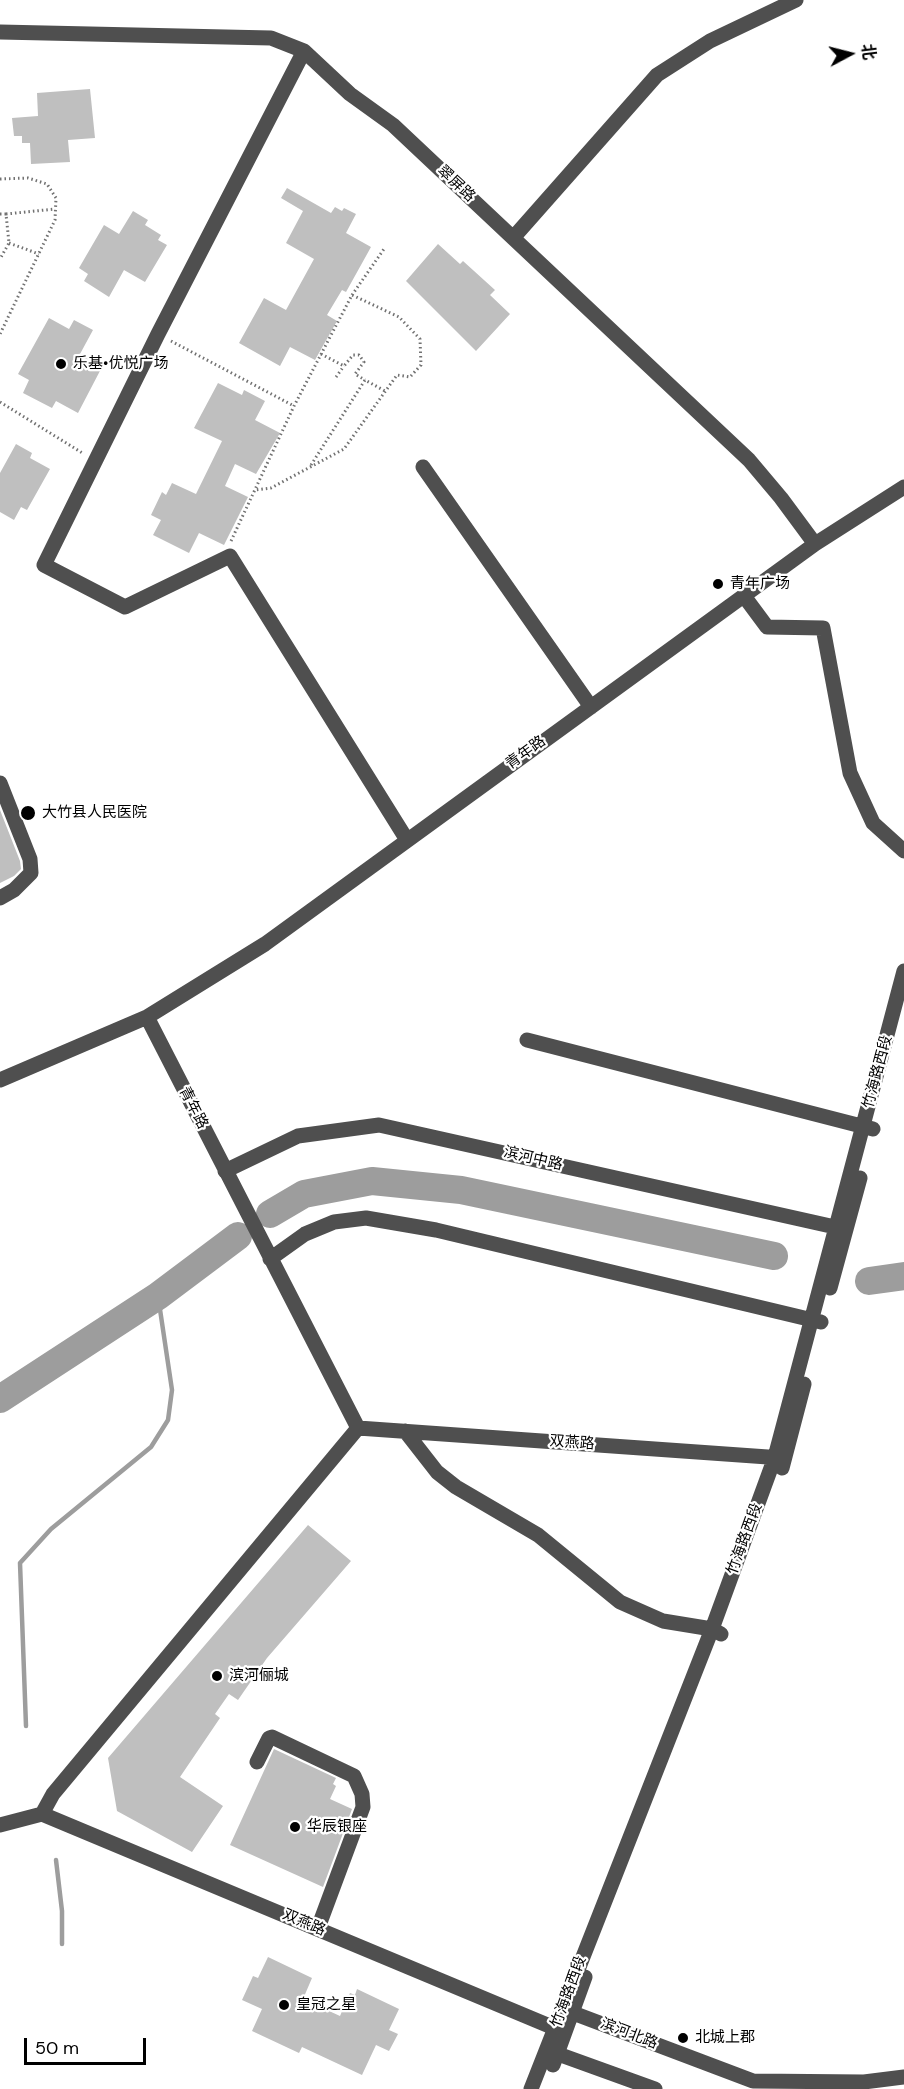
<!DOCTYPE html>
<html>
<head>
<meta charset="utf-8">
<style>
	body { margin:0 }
	#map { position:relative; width:904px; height:2089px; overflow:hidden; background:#fff; font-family:"DM Sans","Noto Sans SC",sans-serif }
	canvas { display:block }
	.north { position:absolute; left:820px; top:24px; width:60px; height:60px; -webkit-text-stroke:4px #fff; paint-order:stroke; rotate:83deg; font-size:16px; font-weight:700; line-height:24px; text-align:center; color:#000 }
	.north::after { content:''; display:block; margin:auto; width:21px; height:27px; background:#000; clip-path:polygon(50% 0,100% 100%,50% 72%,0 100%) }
	.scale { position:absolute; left:24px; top:2038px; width:122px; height:27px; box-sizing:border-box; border:3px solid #000; border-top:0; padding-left:8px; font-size:18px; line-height:21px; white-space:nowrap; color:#000; -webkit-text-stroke:4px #fff; paint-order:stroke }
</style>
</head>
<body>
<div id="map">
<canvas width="904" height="2089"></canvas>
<div class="north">北</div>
<div class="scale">50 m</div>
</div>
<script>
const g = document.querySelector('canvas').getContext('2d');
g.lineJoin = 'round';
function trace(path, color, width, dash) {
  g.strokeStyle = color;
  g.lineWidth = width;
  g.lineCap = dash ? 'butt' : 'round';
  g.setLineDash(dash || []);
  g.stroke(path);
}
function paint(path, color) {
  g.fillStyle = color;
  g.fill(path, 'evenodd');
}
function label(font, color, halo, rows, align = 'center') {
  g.font = font + ' "DM Sans","Noto Sans SC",sans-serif';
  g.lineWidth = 4.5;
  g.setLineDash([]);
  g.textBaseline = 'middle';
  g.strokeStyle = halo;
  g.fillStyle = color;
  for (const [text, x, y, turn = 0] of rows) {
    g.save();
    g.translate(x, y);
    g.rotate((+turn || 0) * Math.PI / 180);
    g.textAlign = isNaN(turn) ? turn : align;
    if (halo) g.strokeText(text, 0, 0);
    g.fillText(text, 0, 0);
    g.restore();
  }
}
trace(new Path2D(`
	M26 1726 20 1563 51 1529 151 1447 168 1420 172 1390 158 1296
	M56 1860 62 1911V1944`), '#9d9d9d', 4.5);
trace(new Path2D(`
	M270 1214 304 1194 372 1181 461 1190 774 1256
	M869 1281 904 1276
	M0 1399 158 1296 238 1236`), '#9d9d9d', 28);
paint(new Path2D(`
	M90 89 95 138 68 140 70 162 31 164 30 143H22V136H14L12 118 38 116 37 93Z
	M287 188 331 213 335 207 342 211 344 208 356 214 346 233 371 247 346 292 342 290 327 315 337 321 315 360 290 347 280 366 239 343 264 298 286 310 314 259 286 243 303 211 281 198Z
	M133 211 148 220 145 225 161 235 158 240 167 245 145 282 124 270 109 297 84 281 88 274 79 268 104 225 119 234Z
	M438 244 460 264 463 261 495 290 490 295 510 314 476 351 406 281Z
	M49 318 69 329 74 320 93 330 80 354 102 367 78 413 56 401 52 408 23 393 29 380 18 374Z
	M218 383 242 395 244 390 265 401 255 420 280 433 256 474 235 464 225 486 248 497 224 545 199 533 189 553 153 535 161 520 151 515 162 492 166 495 172 483 196 494 222 441 194 428Z
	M16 444 32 453 30 458 50 469 27 510 21 507 14 520 0 512V473Z
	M0 810 20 861 21 869 14 876 0 883Z
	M308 1525 351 1561 267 1658 238 1700 229 1694 215 1714 220 1718 180 1777 223 1806 192 1852 117 1811 108 1758Z
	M274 1749 336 1778 333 1784 336 1786 330 1799 352 1809 323 1887 230 1845Z
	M268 1957 312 1978 303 1999 340 2016 350 1993 355 1995 357 1989 399 2009 389 2030 398 2034 389 2051 376 2045 362 2075 302 2047 299 2053 252 2031 262 2009 242 2000 253 1976 258 1978Z`), '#bfbfbf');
trace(new Path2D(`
	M0 179 28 178 47 184 56 198 55 220 0 334
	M0 214H6L9 243 0 259
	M6 214 55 209
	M9 243 39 254
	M352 295 384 249
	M171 341 294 406
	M321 354 344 366 353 355H359L364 362 355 374 365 380
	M336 377 344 366
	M0 402 84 454
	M311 465 365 380 385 391
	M231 541 294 406 352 295 399 317 420 339 421 365 410 377 397 375 344 449 271 488 255 490`), '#717171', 3, [1.5, 3]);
trace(new Path2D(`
	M0 32 271 38 304 51 350 94 393 125 749 460 781 498 815 544
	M304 51 158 334 44 565 125 607 230 556 407 840
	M513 238 657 75 710 41 796 0
	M423 467 591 707
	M744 596 767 627 823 628 850 773 873 823 904 851
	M0 783 30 859 31 873 14 890 0 898
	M147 1017 358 1428
	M527 1040 873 1129
	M0 1080 147 1017 265 944 815 544 904 487
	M225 1171 298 1136 379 1125 844 1229
	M270 1259 305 1234 334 1222 366 1218 436 1230 821 1322
	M830 1288 860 1178
	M358 1428 782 1458
	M405 1431 437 1472 456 1487 538 1535 620 1602 663 1621 712 1629 721 1634
	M782 1468 804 1384
	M257 1762 269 1738 272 1737 354 1776 362 1794 363 1807 318 1928
	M42 1814 53 1794 358 1428
	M0 1825 42 1814 564 2032
	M567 2019 573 2013 753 2081 864 2082 904 2077
	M557 2044 558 2054 655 2089
	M553 2065 585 1977
	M531 2089 712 1629 775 1457 904 971`), '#4f4f4f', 15);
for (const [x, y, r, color] of [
	[61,364,6,"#000"],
	[718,584,6,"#000"],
	[28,813,8,"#000"],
	[217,1676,6,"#000"],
	[295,1827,6,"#000"],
	[284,2005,6,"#000"],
	[683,2038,6,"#000"]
]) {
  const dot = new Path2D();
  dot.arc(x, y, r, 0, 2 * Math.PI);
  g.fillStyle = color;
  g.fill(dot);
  trace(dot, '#fff', 2);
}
label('15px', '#000', '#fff', [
	["翠屏路",456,184,43],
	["青年路",526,753,-36],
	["竹海路西段",878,1072,-75],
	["青年路",193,1108,63],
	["滨河中路",533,1159,13],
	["双燕路",572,1443,4],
	["竹海路西段",745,1539,-70],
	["双燕路",304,1923,23],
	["竹海路西段",569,1992,-70],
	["滨河北路",629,2034,21]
]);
label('15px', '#000', '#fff', [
	["乐基•优悦广场",73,364],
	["青年广场",730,584],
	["大竹县人民医院",42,813],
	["滨河俪城",229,1676],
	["华辰银座",307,1827],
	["皇冠之星",296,2005],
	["北城上郡",695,2038]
], 'left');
</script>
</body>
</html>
